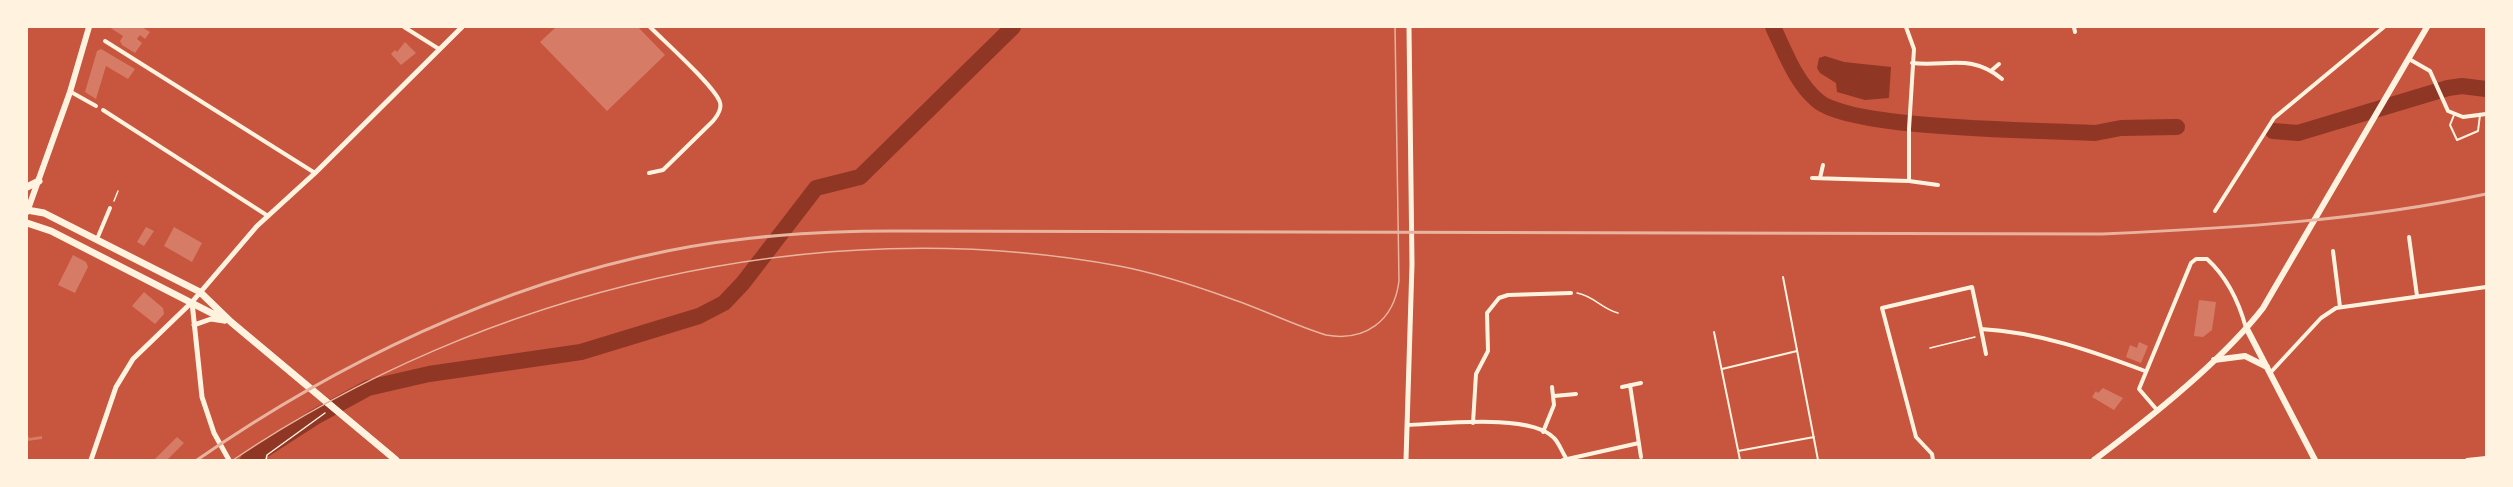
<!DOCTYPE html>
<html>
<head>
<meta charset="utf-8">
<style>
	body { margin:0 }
	#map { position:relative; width:2513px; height:487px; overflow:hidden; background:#c8553d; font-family:Barlow,sans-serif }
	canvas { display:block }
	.frame { position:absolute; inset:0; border:28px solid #fff3e0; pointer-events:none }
</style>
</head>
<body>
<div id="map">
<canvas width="2513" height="487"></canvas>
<div class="frame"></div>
</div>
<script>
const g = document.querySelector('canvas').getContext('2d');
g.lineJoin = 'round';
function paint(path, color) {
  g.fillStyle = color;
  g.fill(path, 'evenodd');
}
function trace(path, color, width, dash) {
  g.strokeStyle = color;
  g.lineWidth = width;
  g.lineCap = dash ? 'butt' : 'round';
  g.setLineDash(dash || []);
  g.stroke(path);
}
paint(new Path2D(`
	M1825 56 1844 62 1891 67 1889 98 1865 100 1837 92 1836 83 1820 73 1817 68 1819 58Z`), '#8f3625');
trace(new Path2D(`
	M1773 27C1785 52 1796 83 1818 101 1853 130 2042 130 2095 133L2121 128 2177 127
	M2273 131 2298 133 2448 88 2462 86 2486 89
	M248 460 315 417 368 388 429 374 581 352 699 316 724 303 743 283 816 188 860 177 1013 27`), '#8f3625', 16);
paint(new Path2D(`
	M109 27H142L150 32 145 39 140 35 137 39 142 43 135 53 122 45 120 41 123 36Z
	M556 27H638L665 55 607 111 540 42Z
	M405 42 416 53 401 65 391 54 395 50 397 52Z
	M101 49 135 69 128 79 106 66 96 99 85 92 97 51Z
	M146 227 154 231 144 246 137 242Z
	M174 227 202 243 192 262 164 246Z
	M73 255 86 262 88 267 75 293 58 285Z
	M144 292 163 308 164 314 155 324 132 306Z
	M2199 300 2216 302 2212 330 2203 337 2194 336Z
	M2139 342 2148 346 2141 363 2126 357 2130 345 2137 348Z
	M2103 388 2123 398 2114 410 2092 397 2096 391 2098 393Z
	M27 432 29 438 42 436V439L27 441Z
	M177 437 184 443 167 460H154Z`), '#d67c66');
trace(new Path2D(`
	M114 201 118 191
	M1577 293C1594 296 1602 309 1618 313
	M1930 348 1975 337
	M266 460 267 455 325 413`), '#fff3e0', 1.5);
trace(new Path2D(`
	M2454 115 2450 125 2457 140 2478 131 2480 115
	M1783 277 1818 460
	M1714 332 1740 460
	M1722 369 1797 351
	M1738 451 1814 437`), '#fff3e0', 2);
trace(new Path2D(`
	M404 27 439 49
	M1906 27 1914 49 1909 129V181
	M2074 27 2075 32
	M105 41 315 173
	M2409 59 2430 71 2448 111 2463 117 2486 114
	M1912 63C1947 67 1971 53 2002 79
	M1992 70 1999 64
	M71 92 96 106
	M103 110 268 216
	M649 173 663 170 713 121C718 115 723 107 719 100 710 82 666 43 650 27
	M1812 178 1909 181 1938 185
	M1820 178 1823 165
	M2215 211 2274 118 2384 27
	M2409 237 2417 296
	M97 239 110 208
	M2333 251 2340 307
	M1981 329 1986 354
	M2271 372 2321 318 2336 308 2486 287
	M1630 385 1641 457
	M1622 387 1641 383
	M1554 396 1576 394
	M2157 410 2139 389 2191 263 2196 259H2207C2228 278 2239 302 2246 328
	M1473 423 1476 374 1488 351 1487 313 1499 298 1508 295 1571 293
	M1407 425C1440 424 1531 413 1554 438 1559 443 1562 452 1566 458
	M1543 432 1554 405 1552 387
	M1563 460 1639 443
	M1933 460 1932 454 1916 437 1882 308 1972 287 1981 329C2038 332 2092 351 2145 371
	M2467 460 2486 458`), '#fff3e0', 4);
trace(new Path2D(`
	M192 302 202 397 214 433 229 460
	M194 325 211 319 224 321
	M91 460 116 387 133 359 192 302 257 226 315 173 462 27
	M1406 460 1412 264 1409 27`), '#fff3e0', 5);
trace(new Path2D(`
	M27 212 70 92 89 27
	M2247 329 2315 460
	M2214 360 2245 356 2267 367`), '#fff3e0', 6);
trace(new Path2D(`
	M2094 460C2149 419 2222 361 2263 308L2427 27`), '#fff3e0', 6);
trace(new Path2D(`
	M27 187 39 181
	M27 210 44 213 200 292 231 322 396 460
	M27 223 51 231 225 320`), '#fff3e0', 7);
trace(new Path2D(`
	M233 460C485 290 817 210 1119 266 1156 273 1193 285 1229 298 1262 309 1293 325 1326 335 1365 342 1394 321 1399 281L1395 27`), '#e9b49f', 1.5);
trace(new Path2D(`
	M197 460C337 363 499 285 667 251 741 236 816 231 892 231L2102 234C2230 228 2360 221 2486 194`), '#e9b49f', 3);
</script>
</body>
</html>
